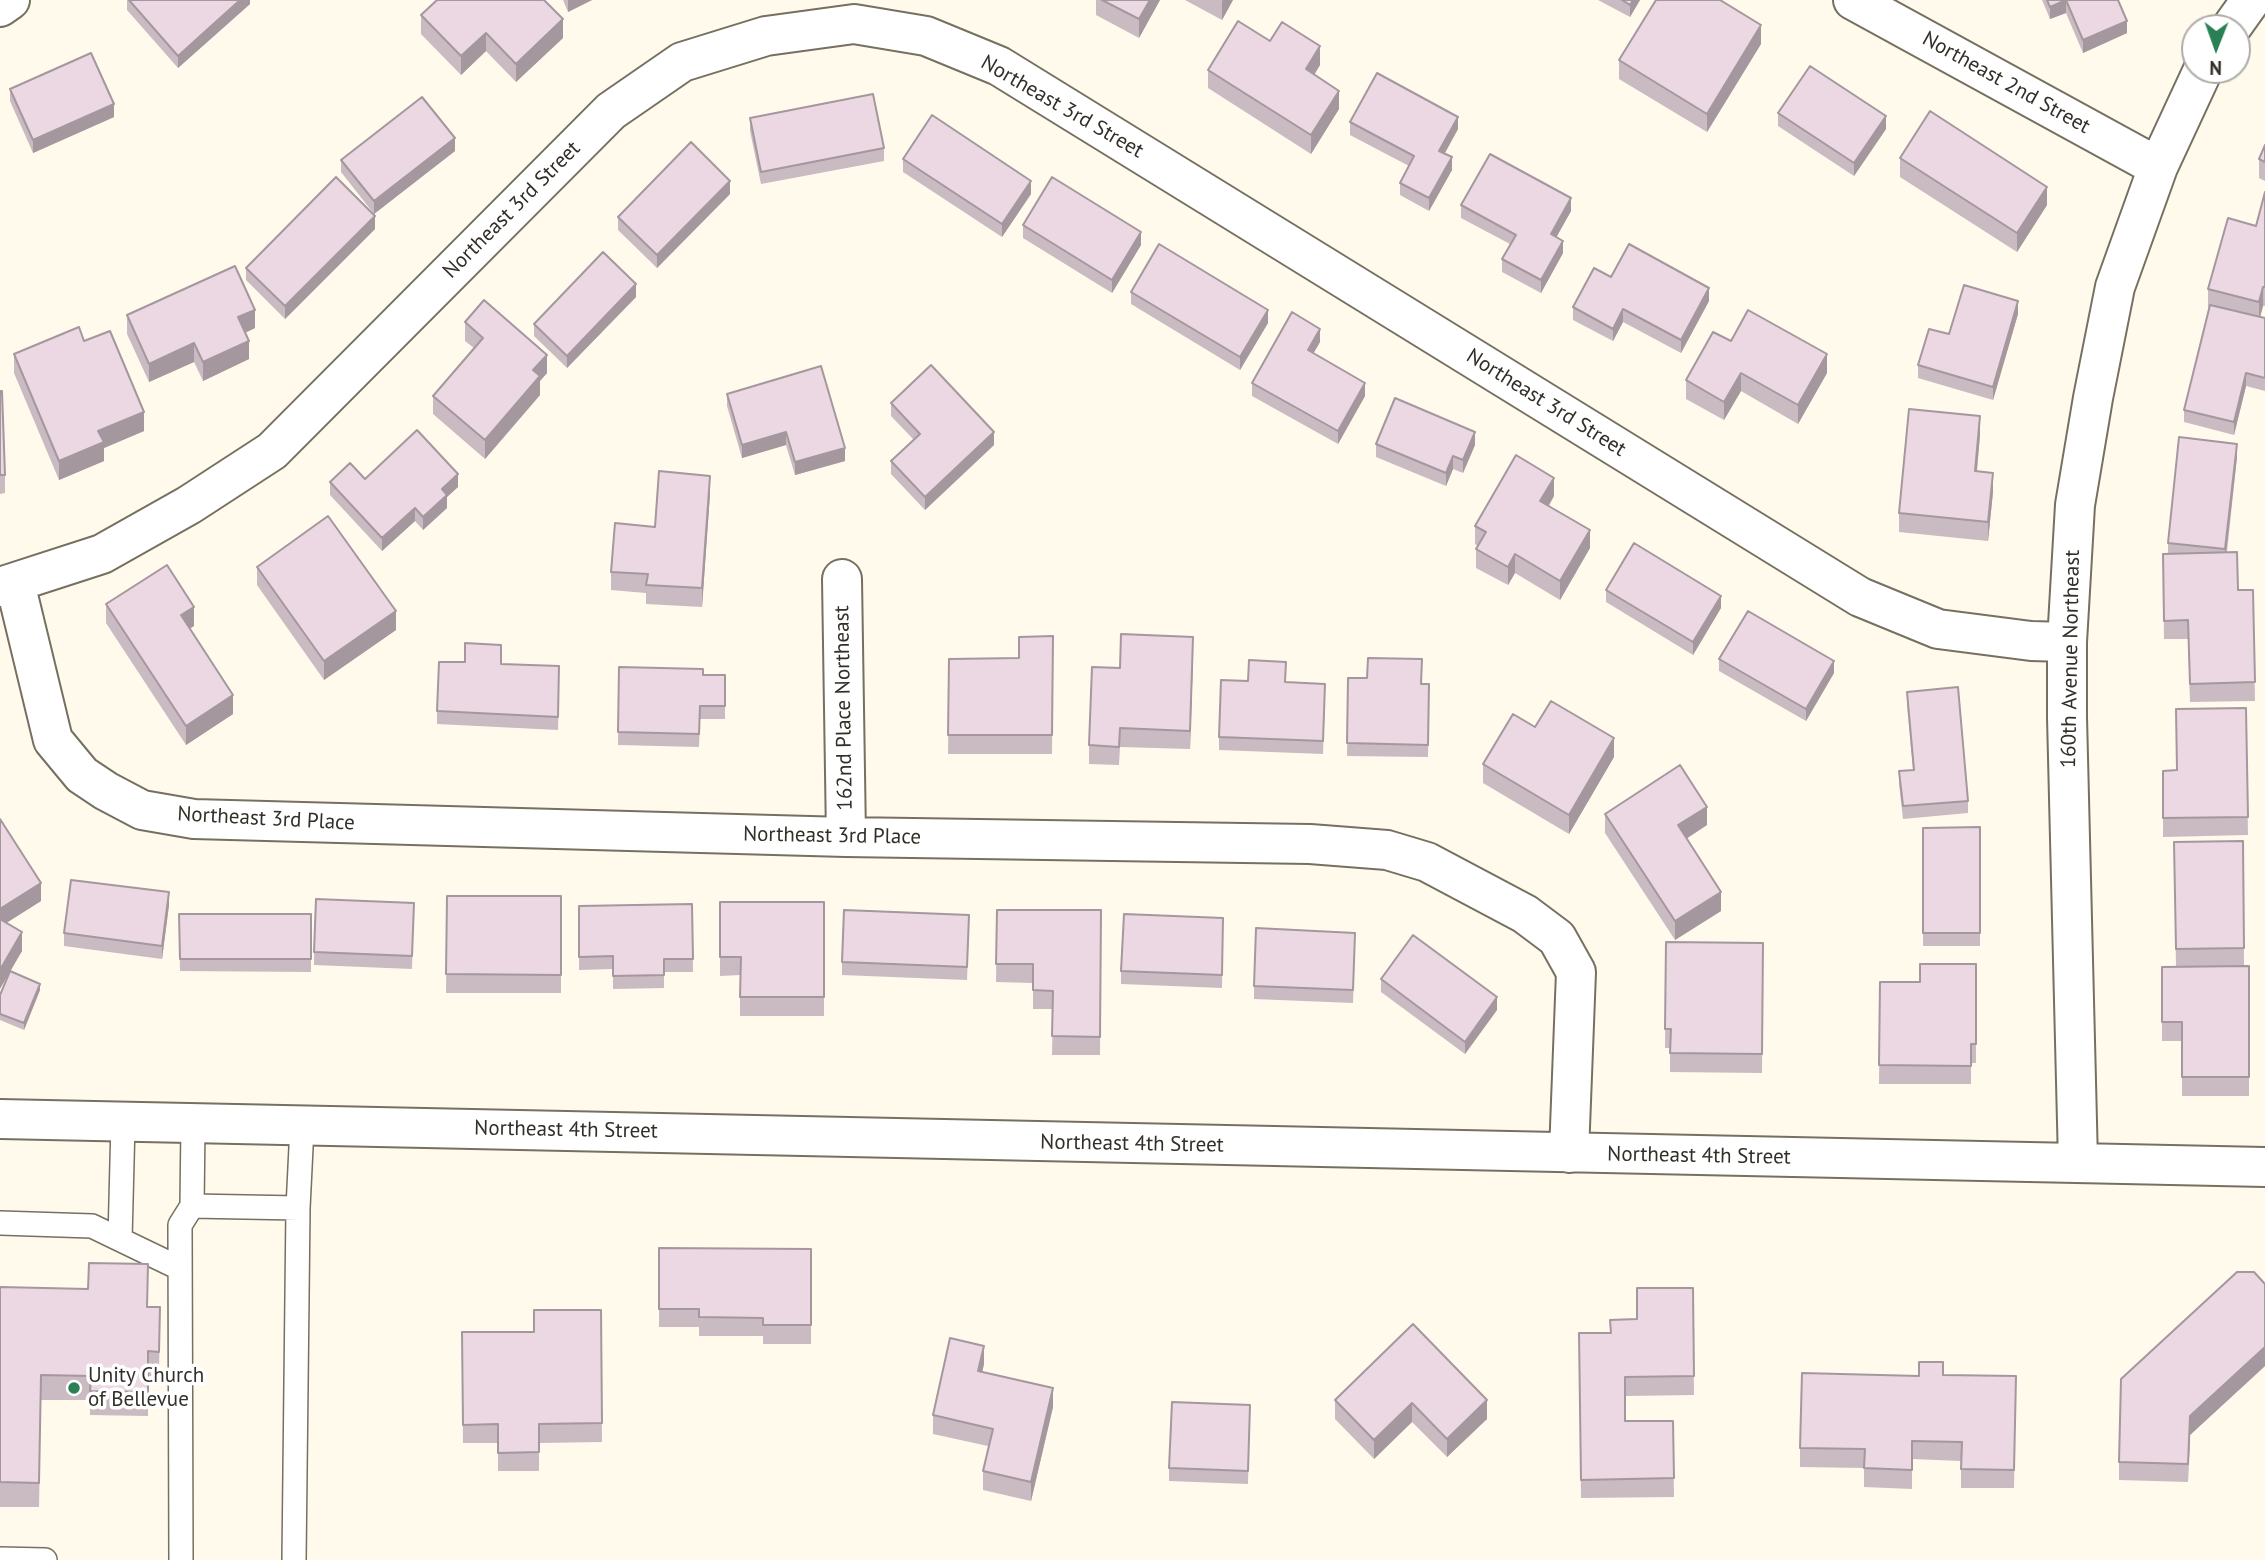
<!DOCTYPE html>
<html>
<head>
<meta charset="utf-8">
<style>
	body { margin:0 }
	#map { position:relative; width:2265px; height:1560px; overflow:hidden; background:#fffaec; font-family:"PT Sans",sans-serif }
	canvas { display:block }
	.north { position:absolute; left:2181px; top:14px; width:70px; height:70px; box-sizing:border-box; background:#fff; border:2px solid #adaca9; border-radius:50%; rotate:181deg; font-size:19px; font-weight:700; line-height:28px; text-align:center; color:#322f28 }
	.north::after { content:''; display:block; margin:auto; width:24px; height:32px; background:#298054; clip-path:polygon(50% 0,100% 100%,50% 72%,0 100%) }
</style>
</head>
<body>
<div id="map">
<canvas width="2265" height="1560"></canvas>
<div class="north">N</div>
</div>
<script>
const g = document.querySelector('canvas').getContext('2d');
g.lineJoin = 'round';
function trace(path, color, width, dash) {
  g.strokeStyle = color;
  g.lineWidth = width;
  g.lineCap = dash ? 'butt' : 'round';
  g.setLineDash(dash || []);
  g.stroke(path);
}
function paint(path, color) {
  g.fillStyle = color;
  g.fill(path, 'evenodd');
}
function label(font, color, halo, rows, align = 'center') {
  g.font = font + ' "PT Sans",sans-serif';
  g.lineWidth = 7;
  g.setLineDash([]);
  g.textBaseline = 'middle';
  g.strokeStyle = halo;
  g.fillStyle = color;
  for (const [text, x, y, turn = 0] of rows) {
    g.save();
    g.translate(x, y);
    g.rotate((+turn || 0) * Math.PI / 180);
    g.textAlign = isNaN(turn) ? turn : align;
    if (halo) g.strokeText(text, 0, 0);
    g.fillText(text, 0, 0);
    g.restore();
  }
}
const lane = new Path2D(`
	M192 1206 298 1208
	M0 1223 92 1226 179 1268
	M120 1239 123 1123
	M0 1559 45 1560
	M181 1560 180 1225 192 1206 193 1125
	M294 1560 298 1208 302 1127`);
const street = new Path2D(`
	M1853 0 2158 167
	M0 7 10 0
	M2231 28 2251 0
	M842 579 846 837
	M15 583 53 740 82 775 106 791 142 810 194 819 846 837 1310 844 1387 850 1427 862 1525 914 1557 938 1576 972 1569 1153
	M0 587 102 554 189 505 272 451 611 111 682 62 766 36 854 24 926 36 999 66 1860 597 1938 629 2031 641 2067 642
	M0 1119 2265 1167
	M2078 1162 2067 717V642L2075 505 2093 398 2115 287 2158 167 2203 70`);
trace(lane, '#757060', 26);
trace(street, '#757060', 42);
trace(lane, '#fff', 23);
trace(street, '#fff', 38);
paint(new Path2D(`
	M127 0H250V4L178 68 127 10Z
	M563 0H592L568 12Z
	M1096 0H1160L1139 38 1096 15Z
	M1185 0H1233L1222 20Z
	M1598 0H1640L1630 17Z
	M2042 0H2118L2127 33 2083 53 2066 13 2050 19Z
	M421 15 563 38 516 82 486 51 461 75 421 34Z
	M1270 41 1320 65 1314 75 1339 109 1311 154 1208 88V70Z
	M1761 44 1707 132 1619 79V60Z
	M10 89 114 117 33 153 10 101Z
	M1778 113 1886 129 1854 176 1778 126Z
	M750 118 884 148V161L761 184 750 131Z
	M1350 122 1458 129 1444 154 1452 170 1429 211 1400 195V183L1409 166 1350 135Z
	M2265 145V181L2259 178V159Z
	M455 151 374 214 341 172V160Z
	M1900 158 2047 205 2017 252 1900 177Z
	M903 159 1031 194 1002 237 903 172Z
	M2265 192V306H2263L2260 317 2265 318V391L2246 386 2234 435 2184 422V410L2209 308 2208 307V289L2256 226Z
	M730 194 657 268 618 230V217Z
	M1461 205 1571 211 1556 237 1563 253 1541 293 1502 272V259L1510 244 1461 218Z
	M1023 225 1141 245 1112 293 1023 238Z
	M375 229 285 319 246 280V268Z
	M1131 292 1268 323 1240 370 1131 304Z
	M636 297 567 368 534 336V324Z
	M1709 301 1681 353 1623 322 1613 341 1573 320V307Z
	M2018 314 1993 400 1918 378V365L1949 334Z
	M127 315 255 328 245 333 249 359 203 381 194 362 149 382 127 334Z
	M465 322 547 373 540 381V395L485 459 433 414V396L474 348 465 341Z
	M84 341 144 431 104 448V461L59 480 14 373V354Z
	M1731 341 1827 373 1798 424 1741 391 1724 420 1686 399V380Z
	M1320 342 1313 353 1365 396 1338 444 1252 396V383Z
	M0 391 5 475V493L0 494Z
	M727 394 845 461 795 475 786 445 742 458 727 406Z
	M891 403 994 445 925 510 891 474V461L914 440 891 416Z
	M1980 435 1977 471 1993 492 1988 541 1899 532V513Z
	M1376 444 1475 445 1463 473 1453 469 1446 486 1376 457Z
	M2237 457 2227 552 2238 590H2253L2255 701 2190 702 2188 639H2164L2163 554H2168V543Z
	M365 479 458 487 447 497V508L423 530 415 521 382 551 330 495V482Z
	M710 494 702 607 646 604V593L611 590V572L655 527Z
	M1554 496 1549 506 1590 548 1560 600 1515 573 1508 585 1476 568V549L1478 546 1475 544V526Z
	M257 567 396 630 324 680 257 585Z
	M1606 590 1721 608 1693 655 1606 602Z
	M106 604 194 626 190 628 233 714 186 745 106 623Z
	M1053 636 1052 754H948L949 659 1019 658Z
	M1193 656 1190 749 1120 747 1119 765 1089 764V745L1120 668Z
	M1719 659 1834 673 1806 721 1719 671Z
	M501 664 559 679 558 730 437 724V711Z
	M619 667 703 675H725V719H700L699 747 618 745Z
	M1348 678 1429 684 1428 757 1347 756Z
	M1286 682 1325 697 1323 754 1219 750V737Z
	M1907 692 1968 801V813L1903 819 1899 784V771L1913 770 1907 705Z
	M2246 708 2248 835 2163 837V771L2177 770Z
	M1535 727 1614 757 1569 834 1483 783V764Z
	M1605 814 1707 825 1686 839 1721 911 1675 940 1605 833Z
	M0 819 41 901 6 923 22 951 10 971 40 990 24 1030 0 1020V995L9 972Z
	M1980 827V946H1923V828Z
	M2243 841 2244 966H2249V1096H2182V1041H2162V967H2176L2174 842Z
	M447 896H561V993H446Z
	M720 902H824V1016H740V975L720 976Z
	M414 903 412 969 314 965V952Z
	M692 904 693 972H664V988L613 989V969L579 970V906Z
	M169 905 162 959 64 946V933Z
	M997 910H1101L1100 1055H1052L1053 1009H1033V983L996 982Z
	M179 914H311V972L180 971Z
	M1223 918 1222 988 1121 984V971Z
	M969 927 967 980 842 975V962Z
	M1666 942 1763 943 1762 1073 1670 1072V1048H1665Z
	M1355 945 1353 1003 1254 999V986Z
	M1976 964V1063H1971V1084H1879L1880 982H1920Z
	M1381 979 1497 1010 1465 1054 1381 992Z
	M659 1248 811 1249V1344H763V1336H699V1327H659Z
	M2265 1284V1366L2190 1435 2188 1482 2119 1480V1462Z
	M0 1287 148 1307H160L159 1376H148V1416L90 1415V1400H41L39 1507H0Z
	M1693 1288 1694 1395 1625 1396V1421H1673L1674 1497 1581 1498 1579 1333H1610Z
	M601 1310 602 1442 539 1443V1471H498V1443H463L462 1332H534Z
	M1413 1324 1487 1419 1447 1457 1412 1422 1374 1459 1335 1419V1400Z
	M984 1364 982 1372 1053 1407 1031 1501 983 1490V1471L988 1446 933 1434V1415Z
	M1943 1375 2016 1376 2014 1488H1961V1461L1912 1459V1489L1864 1487V1468L1800 1467V1448L1919 1376Z
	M1250 1405 1248 1484 1169 1481V1468Z`), '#cabac2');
paint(new Path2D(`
	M240 0H250V4L178 68V56Z
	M568 0H592L568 12Z
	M1150 0H1160L1139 38V19Z
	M1223 0H1233L1222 20V1Z
	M1633 0H1640L1630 17V5Z
	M2066 0V13L2050 19V7Z
	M563 19V38L516 82V64Z
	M2127 21V33L2083 53V40Z
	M1761 25V44L1707 132V114Z
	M486 33V51L461 75V56Z
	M1320 46V65L1306 88V69Z
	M1339 91V109L1311 154V135Z
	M114 104V117L33 153V140Z
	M1886 116V129L1854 176V163Z
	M1458 117V129L1439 164V151Z
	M455 138V151L374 214V201Z
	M1452 157V170L1429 211V198Z
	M730 181V194L657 268V255Z
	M1031 181V194L1002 237V224Z
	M2047 187V205L2017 252V233Z
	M1571 198V211L1551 247V234Z
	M375 216V229L285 319V306Z
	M1141 232V245L1112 293V280Z
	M1563 241V253L1541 293V280Z
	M636 284V297L567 368V356Z
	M2263 287V306L2259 321V302Z
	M1709 288V301L1681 353V340Z
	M2018 301V314L1993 400V387Z
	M1623 309V322L1613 341V329Z
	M255 310V328L238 336V317Z
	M1268 310V323L1240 370V357Z
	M1320 329V342L1308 363V350Z
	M249 341V359L203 381V362Z
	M194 343V362L149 382V364Z
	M1827 354V373L1798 424V405Z
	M547 355V373L540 381V395L485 459V440L533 370Z
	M1741 373V391L1724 420V402Z
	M2246 373V386L2234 435V422Z
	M1365 383V396L1338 444V431Z
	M144 412V431L104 448V461L59 480V461L98 431Z
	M1980 416V435L1975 490V471Z
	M786 432V445L742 458V445Z
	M994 432V445L925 510V497Z
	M1475 432V445L1463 473V460Z
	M2237 444V457L2225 562V549Z
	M845 448V461L795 475V462Z
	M1453 456V469L1446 486V473Z
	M1993 473V492L1988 541V522Z
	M458 474V487L447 497V508L423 530V517L442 489Z
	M710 476V494L702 607V588Z
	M1554 478V496L1540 519V501Z
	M415 508V521L382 551V538Z
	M1590 530V548L1560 600V581Z
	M1515 554V573L1508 585V567Z
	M1721 596V608L1693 655V642Z
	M194 607V626L181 634V615Z
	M396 611V630L324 680V661Z
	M1193 637V656L1190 749V731Z
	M1834 661V673L1806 721V709Z
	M233 695V714L186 745V726Z
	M1614 738V757L1569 834V815Z
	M1707 807V825L1678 844V825Z
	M41 883V901L0 927V909Z
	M169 892V905L162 959V946Z
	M1721 892V911L1675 940V921Z
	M22 932V951L0 989V970Z
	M40 984V990L24 1030V1023Z
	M1497 997V1010L1465 1054V1042Z
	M984 1346V1364L978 1390V1371Z
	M2265 1347V1366L2190 1435 2188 1482 2190 1416Z
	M1053 1388V1407L1031 1501V1482Z
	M1487 1400V1419L1447 1457V1439Z
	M1412 1403V1422L1374 1459V1440Z`), '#a4979e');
const building = new Path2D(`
	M129 0H240L178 56Z
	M437 0H544L563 19 516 64 486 33 461 56 421 15Z
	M1102 0H1150L1139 19Z
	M1622 0H1633L1630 5Z
	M1656 0H1720L1761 25 1707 114 1619 60Z
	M2047 0H2118L2127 21 2083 40 2066 0 2050 7Z
	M1238 21 1270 41 1282 22 1320 46 1306 69 1339 91 1311 135 1208 70Z
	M91 53 114 104 33 140 10 89Z
	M1810 66 1886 116 1854 163 1778 113Z
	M1377 73 1458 117 1439 151 1452 157 1429 198 1400 183 1414 156 1350 122Z
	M873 94 884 148 761 172 750 118Z
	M422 97 455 138 374 201 341 160Z
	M1930 111 2047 187 2017 233 1900 158Z
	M932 115 1031 181 1002 224 903 159Z
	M691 142 730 181 657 255 618 217Z
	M2265 145V162L2259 159Z
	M1490 154 1571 198 1551 234 1563 241 1541 280 1502 259 1516 235 1461 205Z
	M336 177 375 216 285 306 246 268Z
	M1052 177 1141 232 1112 280 1023 225Z
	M2265 192V287H2263L2259 302 2208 289 2228 218 2256 226Z
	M1159 244 1268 310 1240 357 1131 292Z
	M1629 244 1709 288 1681 340 1623 309 1613 329 1573 307 1594 268 1611 277Z
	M603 252 636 284 567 356 534 324Z
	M235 266 255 310 238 317 249 341 203 362 194 343 149 364 127 315Z
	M1964 285 2018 301 1993 387 1918 365 1929 329 1949 334Z
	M484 300 547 355 533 370 540 376 485 440 433 396 483 338 465 322Z
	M2210 305 2265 318V378L2246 373 2234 422 2184 410Z
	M1748 310 1827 354 1798 405 1741 373 1724 402 1686 380 1713 332 1731 341Z
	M1292 312 1320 329 1308 350 1365 383 1338 431 1252 383Z
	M79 327 84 341 110 331 144 412 98 431 104 442 59 461 14 354Z
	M931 365 994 432 925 497 891 461 920 434 891 403Z
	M821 366 845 448 795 462 786 432 742 445 727 394Z
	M0 391H2L5 475H0Z
	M1395 398 1475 432 1463 460 1453 456 1446 473 1376 444Z
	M1909 409 1980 416 1975 471 1993 473 1988 522 1899 513Z
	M417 430 458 474 442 489 447 495 423 517 415 508 382 538 330 482 350 463 365 479Z
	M2179 437 2237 444 2225 549 2168 543Z
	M1516 455 1554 478 1540 501 1590 530 1560 581 1515 554 1508 567 1476 549 1486 532 1475 526Z
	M659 471 710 476 702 588 646 585 648 574 611 572 615 523 655 527Z
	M328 516 396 611 324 661 257 567Z
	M1634 543 1721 596 1693 642 1606 590Z
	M2237 552 2238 590H2253L2255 682 2190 684 2188 620 2164 621 2163 554Z
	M167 565 194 607 181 615 233 695 186 726 106 604Z
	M1748 611 1834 661 1806 709 1719 659Z
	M1121 634 1193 637 1190 731 1120 728 1119 747 1089 745 1092 667 1120 668Z
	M1053 636 1052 735H948L949 659 1019 658V637Z
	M465 643 501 645V664L559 666 558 717 437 711 439 662H465Z
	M1368 658 1422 659 1421 684H1429L1428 745 1347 743 1348 678H1367Z
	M1249 660 1286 662 1285 682 1325 684 1323 741 1219 737 1221 680 1248 681Z
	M619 667 703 669V675H725V706H700L699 734 618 732Z
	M1958 687 1968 801 1903 806 1899 771 1914 770 1907 692Z
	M1551 701 1614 738 1569 815 1483 764 1513 714 1535 727Z
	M2246 708 2248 817 2163 818V771L2177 770 2176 709Z
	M1680 765 1707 807 1678 825 1721 892 1675 921 1605 814Z
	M0 819 41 883 0 909Z
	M1980 827V933H1923V828Z
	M2243 841 2244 948 2176 949 2174 842Z
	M71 880 169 892 162 946 64 933Z
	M447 896H561V975L446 974Z
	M316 899 414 903 412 956 314 952Z
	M720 902H824V997H740L741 957H720Z
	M692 904 693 959H664V975L613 976V956L579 957V906Z
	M844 910 969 915 967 967 842 962Z
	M997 910H1101L1100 1037 1052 1036 1053 991 1033 990V964H996Z
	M179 914H311V959H180Z
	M1124 914 1223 918 1222 975 1121 971Z
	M0 919 22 932 0 970Z
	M1256 928 1355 933 1353 990 1254 986Z
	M1413 935 1497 997 1465 1042 1381 979Z
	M1666 942 1763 943 1762 1054 1670 1053 1671 1029H1665Z
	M1920 964H1976V1044H1971V1066L1879 1065 1880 982H1920Z
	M2249 966V1077H2182V1022H2162V967Z
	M10 971 40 984 24 1023 0 1014V995Z
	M659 1248 811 1249V1325H763V1318L699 1317V1309H659Z
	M89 1263 148 1264 147 1307H160L159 1352 148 1351V1392L90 1391 91 1376 41 1375 39 1483 0 1482V1287L88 1289Z
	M2237 1272H2254L2265 1284V1347L2190 1416 2188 1464 2119 1462 2121 1379Z
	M1637 1288H1693L1694 1376 1625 1377V1421H1673L1674 1478 1581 1480 1579 1333H1611L1610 1320 1637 1319Z
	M534 1310H601L602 1423 539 1424V1452L498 1453V1424L463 1425 462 1332H534Z
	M1413 1324 1487 1400 1447 1439 1412 1403 1374 1440 1335 1400Z
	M950 1338 984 1346 978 1371 1053 1388 1031 1482 983 1471 993 1429 933 1415Z
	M1919 1362H1943V1375L2016 1376 2014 1470 1961 1469 1962 1442 1912 1441V1470L1864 1468 1865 1449 1800 1448 1802 1373 1919 1376Z
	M1172 1402 1250 1405 1248 1471 1169 1468Z`);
paint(building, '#ebd8e2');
trace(building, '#a4979e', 2);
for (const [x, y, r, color] of [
	[74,1388,7,"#298054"]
]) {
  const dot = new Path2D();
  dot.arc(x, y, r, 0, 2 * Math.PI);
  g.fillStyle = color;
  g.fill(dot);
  trace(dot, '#fff', 2.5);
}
label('21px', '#322f28', '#fff', [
	["Northeast 2nd Street",2006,83,29],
	["Northeast 3rd Street",1062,107,30],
	["Northeast 3rd Street",512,210,-45],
	["Northeast 3rd Street",1546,403,32],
	["160th Avenue Northeast",2071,659,-89],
	["162nd Place Northeast",844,708,-91],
	["Northeast 3rd Place",266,819,3],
	["Northeast 3rd Place",832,836,1],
	["Northeast 4th Street",566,1130,1],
	["Northeast 4th Street",1132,1144,1],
	["Northeast 4th Street",1699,1156,1]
]);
label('21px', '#322f28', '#fff', [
	["Unity Church",88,1376],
	["of Bellevue",88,1400]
], 'left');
</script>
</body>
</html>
